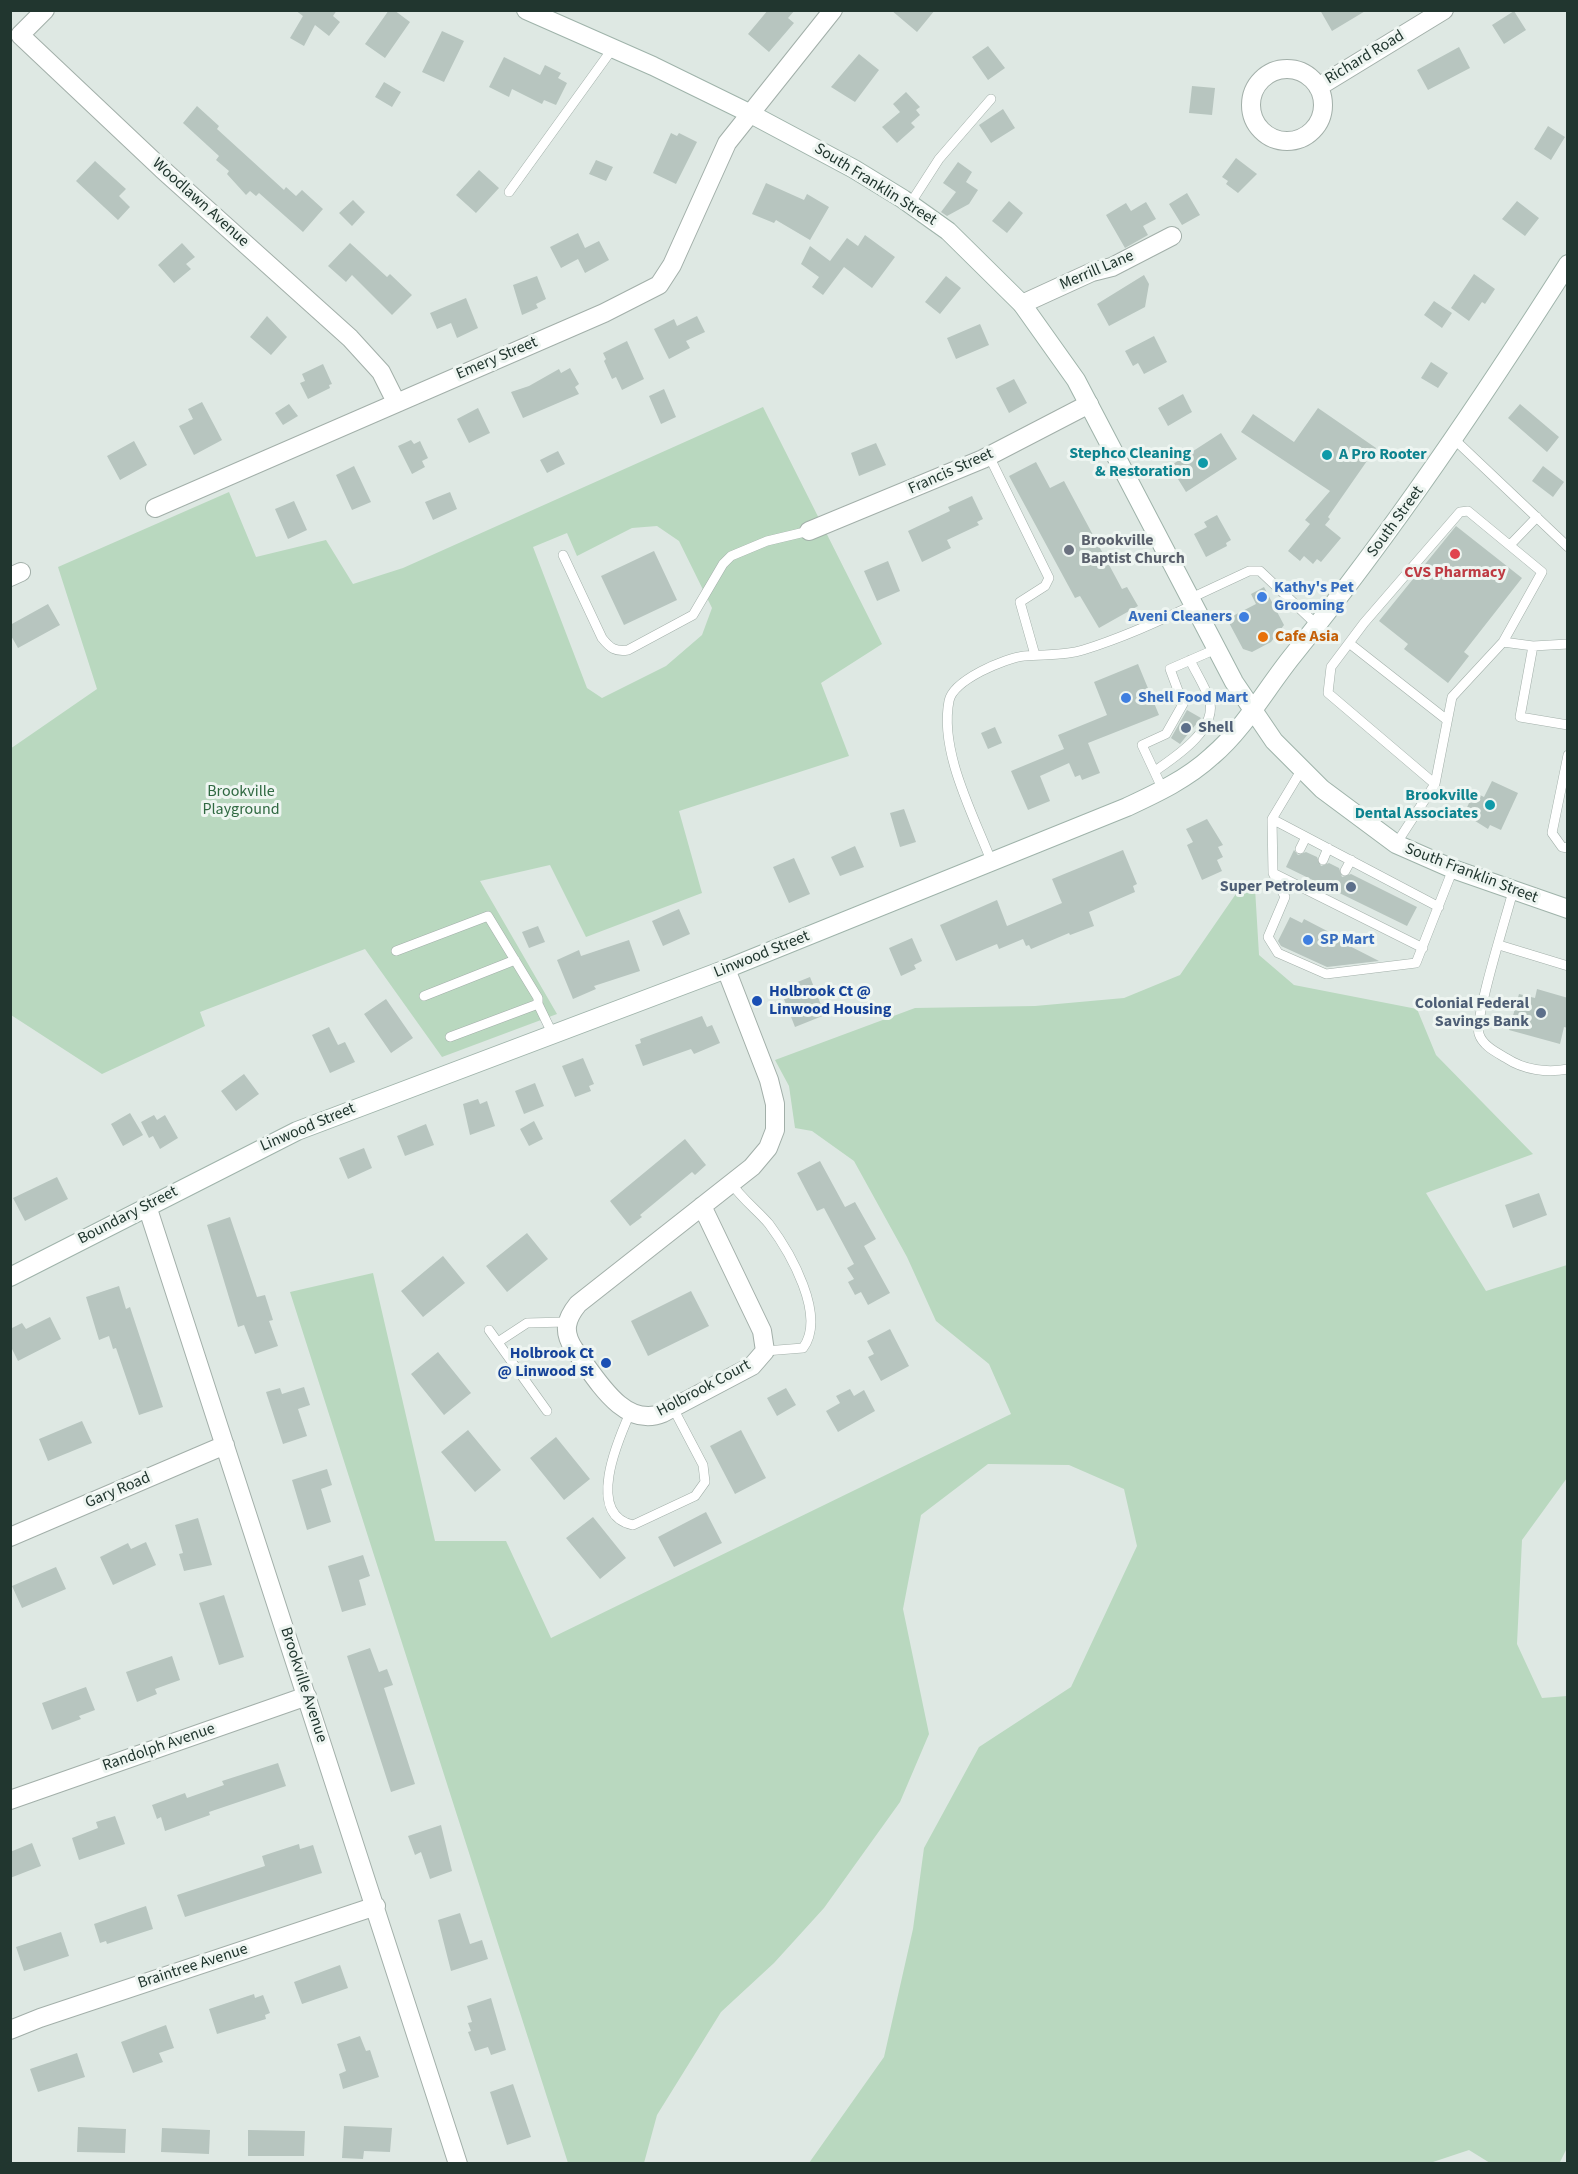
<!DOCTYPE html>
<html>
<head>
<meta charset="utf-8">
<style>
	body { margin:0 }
	#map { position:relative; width:1578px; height:2174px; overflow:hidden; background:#dee8e3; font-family:"Source Sans 3",sans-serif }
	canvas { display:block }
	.frame { position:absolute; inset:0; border:12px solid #21362f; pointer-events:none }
</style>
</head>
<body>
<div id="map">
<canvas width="1578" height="2174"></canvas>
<div class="frame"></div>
</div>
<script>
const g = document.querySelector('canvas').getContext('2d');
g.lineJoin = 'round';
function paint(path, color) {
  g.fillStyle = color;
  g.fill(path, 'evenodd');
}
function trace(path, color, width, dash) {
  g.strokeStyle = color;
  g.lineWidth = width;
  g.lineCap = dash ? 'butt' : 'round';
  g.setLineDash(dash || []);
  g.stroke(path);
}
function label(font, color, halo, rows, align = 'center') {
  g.font = font + ' "Source Sans 3",sans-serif';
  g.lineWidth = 6;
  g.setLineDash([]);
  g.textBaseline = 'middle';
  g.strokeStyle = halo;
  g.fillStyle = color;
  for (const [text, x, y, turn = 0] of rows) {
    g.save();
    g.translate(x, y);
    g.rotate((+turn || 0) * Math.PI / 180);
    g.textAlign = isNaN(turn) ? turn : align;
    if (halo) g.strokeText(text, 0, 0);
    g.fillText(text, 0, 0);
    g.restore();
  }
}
paint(new Path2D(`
	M763 407 882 644 821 683 849 756 679 811 702 893 586 937 550 865 480 881 557 1014 442 1057 365 949 200 1012 205 1026 102 1074 11 1015 10 749 97 689 58 567 229 492 256 557 326 540 353 584 403 568ZM657 526 679 541 712 608 702 635 666 666 602 698 587 688 533 547 567 533 577 556 632 528Z
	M1242 885 1255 888 1259 955 1294 985 1417 1009 1436 1055 1533 1154 1426 1193 1486 1291 1567 1265V1478L1522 1540 1517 1644 1542 1698 1567 1696V2148L1559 2164 1490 2163 1469 2150 1427 2164 809 2163 884 2057 913 1929 924 1848 979 1747 1071 1687 1137 1546 1124 1489 1069 1465 988 1464 921 1515 903 1609 929 1734 900 1802 824 1908 774 1963 721 2012 657 2115 644 2163H568L290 1292 373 1273 435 1541H506L551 1638 1011 1414 989 1364 936 1321 907 1257 854 1161 812 1131 795 1128 789 1086 775 1060 915 1008 1035 1006 1124 998 1180 975Z`), '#b9d8bf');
paint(new Path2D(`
	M295 10H337L333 16 340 22 329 36 315 25 304 46 290 38 303 16Z
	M389 10H394L410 22 385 58 365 44Z
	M768 10H795L788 18 794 23 769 52 748 34Z
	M891 10H935L917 32Z
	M1320 10H1367L1332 31Z
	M1514 11 1526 30 1504 44 1492 25Z
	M442 31 464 41 444 82 422 72Z
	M988 46 1005 68 988 80 972 57Z
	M1459 47 1470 68 1428 90 1417 70Z
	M859 54 879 70 855 102 831 87Z
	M504 57 540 75 545 65 561 73 558 78 567 83 556 105 544 100 542 104 512 89 509 97 489 87Z
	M384 82 401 92 392 107 375 97Z
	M1192 86 1215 88 1212 115 1189 113Z
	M906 92 920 107 916 110 920 115 911 123 915 127 897 143 882 127 900 112 893 104Z
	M197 106 219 126 217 129 284 190 286 187 296 196 302 190 323 209 303 232 259 193 256 196 250 191 246 195 227 174 229 171 216 160 219 156 183 123Z
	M1003 109 1015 128 991 143 979 125Z
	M1548 126 1565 137 1551 160 1534 149Z
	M671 133 677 136 679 133 697 142 676 184 653 173Z
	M1236 158 1257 174 1238 193 1226 184 1228 181 1222 177Z
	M596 160 613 167 606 181 589 174Z
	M95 161 126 189 119 196 130 207 118 220 76 181Z
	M958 162 972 172 966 182 978 190 969 204 947 216 941 212 956 192 943 183Z
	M479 170 499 188 476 213 456 195Z
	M766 183 804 200 807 194 829 207 810 240 776 220 774 223 752 214Z
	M1187 193 1200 215 1182 225 1169 204Z
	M353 200 365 212 352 226 339 213Z
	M1009 201 1023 213 1007 233 992 221Z
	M1517 201 1539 218 1525 236 1502 219Z
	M1146 202 1156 219 1143 226 1148 235 1125 248 1106 215 1126 203 1131 211Z
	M578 233 585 248 599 241 609 260 585 273 578 259 561 268 550 247Z
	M865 235 895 257 872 288 844 267 823 295 812 287 819 277 801 264 810 246 830 261 847 238 858 246Z
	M182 243 195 257 186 264 191 269 174 283 158 265Z
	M350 243 387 277 390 274 412 295 392 315 352 275 346 282 328 266Z
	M1474 274 1495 289 1485 304 1482 302 1469 321 1451 308Z
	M1144 275 1149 284 1145 307 1109 326 1097 304Z
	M537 276 546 299 536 304 538 308 522 315 513 285Z
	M946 276 961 288 940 314 925 302Z
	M466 298 478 328 457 338 451 323 437 329 430 313Z
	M1434 301 1452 313 1442 328 1424 315Z
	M267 316 287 337 271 355 250 337Z
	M697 316 705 332 686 341 690 348 669 359 654 329 674 319 677 326Z
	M980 324 989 345 956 359 947 338Z
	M1154 336 1167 362 1144 374 1138 363 1133 366 1125 351Z
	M627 341 644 379 622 390 616 377 612 379 604 361 606 359 603 353Z
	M1431 362 1448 373 1438 388 1421 378Z
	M323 364 332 384 329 385 330 388 308 399 300 383 305 381 302 374Z
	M570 368 579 384 575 387 579 394 523 418 511 392 529 386 559 369 561 373Z
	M1014 379 1027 403 1009 413 996 388Z
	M664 389 676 417 661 424 649 396Z
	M1183 394 1192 412 1168 426 1158 408Z
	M202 402 222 440 194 455 179 426 193 419 188 409Z
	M289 404 298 416 283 425 275 413Z
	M1520 404 1559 437 1547 452 1508 418Z
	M478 408 490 433 469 443 457 419Z
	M1318 408 1376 448 1328 517 1330 519 1325 525 1341 538 1321 562 1317 559 1313 564 1304 556 1300 561 1288 551 1310 524 1305 520 1330 491 1241 432 1253 414 1294 442Z
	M1221 433 1237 459 1186 492 1170 466Z
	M411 440 414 444 420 441 428 458 422 461 425 467 412 474 398 446Z
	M134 441 147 465 120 480 107 456Z
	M876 443 886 465 859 476 851 453Z
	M558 451 565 464 547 473 540 460Z
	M1036 462 1050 488 1064 481 1122 589 1127 587 1138 606 1099 628 1080 596 1075 598 1009 476Z
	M354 466 371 502 352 510 336 475Z
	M1543 466 1564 482 1553 497 1532 481Z
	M450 492 457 509 433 520 425 502Z
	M972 496 983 519 977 522 979 525 947 540 951 548 922 562 908 531 950 511 948 507Z
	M294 501 307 530 288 539 275 509Z
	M1217 515 1231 540 1226 543 1227 546 1206 557 1194 534 1207 527 1204 522Z
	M1456 526 1522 578 1464 652 1469 656 1448 683 1404 649 1408 644 1379 621Z
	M654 551 677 600 624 625 601 576Z
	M888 561 900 591 877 601 864 571Z
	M1264 587 1284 625 1271 642 1252 652 1243 649 1227 619 1256 604 1251 594Z
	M48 604 60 625 18 648 10 634V625Z
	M1138 664 1159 715 1088 743 1100 773 1082 780 1080 775 1075 777 1069 763 1040 776 1050 801 1028 810 1011 771 1064 749 1058 735 1107 715 1094 682Z
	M1187 710 1201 718 1180 744 1171 738Z
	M995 727 1002 743 988 749 981 733Z
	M1492 781 1518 793 1501 830 1490 825 1488 829 1464 814 1474 792 1484 797Z
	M904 809 916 842 900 847 890 813Z
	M1207 819 1223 845 1218 847 1223 857 1217 860 1222 871 1202 880 1187 845 1193 842 1186 829Z
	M855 846 864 867 840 876 831 857Z
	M1123 850 1137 884 1133 886 1135 892 1089 912 1094 926 1070 935 1069 933 1031 949 1029 945 1026 946 1023 939 999 949 997 944 956 961 940 925 997 900 1007 926 1062 903 1052 879Z
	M1294 850 1298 855 1306 852 1317 857 1321 866 1329 863 1339 868 1342 877 1351 874 1417 907 1407 926 1286 867Z
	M794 858 810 894 789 903 773 867Z
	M679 909 690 934 663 946 652 921Z
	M1290 917 1302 923 1304 919 1331 933 1330 936 1379 961 1327 967 1281 946 1278 941Z
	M538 926 545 942 529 948 522 932Z
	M912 938 922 961 914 965 916 969 901 976 889 948Z
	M629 940 640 971 594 986 596 989 573 999 557 960 579 950 581 956Z
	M810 977 825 1015 795 1027 780 989Z
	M1537 989 1568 998V1028L1564 1027 1560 1044 1509 1030 1519 994 1535 998Z
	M386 999 413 1038 391 1053 364 1014Z
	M702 1016 707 1027 712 1025 720 1043 694 1054 691 1049 643 1066 635 1045 641 1043 640 1039Z
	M329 1027 338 1045 345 1042 355 1062 330 1073 312 1035Z
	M583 1058 594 1084 589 1086 591 1091 575 1097 562 1066Z
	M244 1074 259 1094 236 1111 221 1091Z
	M535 1083 544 1106 524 1114 515 1091Z
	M478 1099 480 1104 487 1101 495 1126 470 1135 463 1104Z
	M130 1113 143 1135 123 1146 111 1124Z
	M154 1115 157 1120 165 1115 178 1138 160 1149 153 1136 149 1138 141 1122Z
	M534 1121 543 1139 529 1146 520 1129Z
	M426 1124 434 1145 405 1156 397 1136Z
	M685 1139 706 1165 695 1175 692 1172 640 1215 642 1217 630 1226 610 1201Z
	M364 1148 372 1168 348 1179 339 1158Z
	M820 1161 845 1207 855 1202 876 1239 864 1246 890 1293 868 1305 861 1292 855 1295 848 1282 854 1279 847 1268 854 1264 824 1208 817 1211 797 1173Z
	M57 1177 68 1199 25 1221 13 1198Z
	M1539 1193 1547 1215 1513 1228 1505 1205Z
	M230 1217 257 1297 265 1295 273 1320 269 1321 278 1346 255 1354 244 1325 238 1327 207 1225Z
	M527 1233 548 1259 507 1292 486 1266Z
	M443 1256 465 1283 423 1317 401 1291Z
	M119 1286 126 1309 130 1307 163 1407 139 1415 116 1348 113 1349 109 1336 99 1340 86 1297Z
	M691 1291 709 1326 648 1356 631 1321Z
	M50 1317 61 1339 18 1361 10 1345V1329L22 1323 26 1329Z
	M890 1329 909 1366 881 1381 868 1357 874 1354 867 1341Z
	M438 1352 471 1393 444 1415 411 1374Z
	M304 1387 310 1405 298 1409 307 1436 283 1444 266 1392 280 1388 282 1394Z
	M786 1388 796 1405 777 1416 767 1398Z
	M850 1389 854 1396 864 1390 875 1411 838 1432 826 1411 840 1403 836 1396Z
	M82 1421 92 1443 48 1461 39 1439Z
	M468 1430 501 1470 475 1492 441 1452Z
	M741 1430 766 1478 735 1494 710 1446Z
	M556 1437 590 1479 564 1500 530 1458Z
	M327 1469 332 1485 321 1489 331 1522 307 1530 292 1480Z
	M706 1512 722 1543 674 1567 658 1537Z
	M593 1517 626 1558 600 1579 566 1538Z
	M198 1518 212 1565 184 1571 179 1554 183 1553 175 1525Z
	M146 1542 156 1565 113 1585 100 1557 128 1543 131 1549Z
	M363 1555 370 1576 359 1580 366 1605 342 1612 328 1566Z
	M56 1567 66 1589 22 1608 12 1586Z
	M224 1595 244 1657 219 1665 199 1603Z
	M370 1648 379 1672 387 1669 393 1685 384 1688 415 1784 391 1792 347 1656Z
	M172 1656 180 1680 155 1689 157 1694 137 1702 126 1672Z
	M86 1687 95 1710 79 1716 81 1719 52 1730 42 1703Z
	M278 1763 286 1786 209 1812 210 1815 165 1831 161 1817 157 1819 152 1805 185 1793 187 1798 224 1785 222 1781Z
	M115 1816 125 1844 79 1860 72 1838 98 1828 96 1822Z
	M441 1825 452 1871 430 1879 421 1852 415 1855 408 1836Z
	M32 1843 41 1866 10 1878V1852Z
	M299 1844 300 1849 313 1845 322 1873 185 1917 177 1895 265 1866 262 1856Z
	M146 1906 153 1929 107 1944 106 1941 100 1943 94 1924Z
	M460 1913 470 1944 482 1940 488 1959 451 1971 438 1920Z
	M61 1932 69 1956 24 1971 16 1947Z
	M340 1965 348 1988 302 2004 294 1982Z
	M254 1994 255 1998 263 1995 270 2013 265 2015 266 2019 217 2034 209 2009Z
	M491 1998 506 2050 491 2055 488 2047 475 2051 468 2032 471 2031 468 2023 472 2022 467 2006Z
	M166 2025 174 2048 159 2053 163 2062 133 2073 121 2042Z
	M360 2036 366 2051 370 2050 379 2077 343 2089 339 2074 346 2071 337 2044Z
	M77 2053 85 2077 38 2092 30 2069Z
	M513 2084 531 2137 507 2145 490 2092Z
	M344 2126 392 2128 390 2152 364 2151 363 2159 342 2158Z
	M78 2127 126 2129 125 2153 77 2152Z
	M162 2128 210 2130 209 2154 161 2152Z
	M248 2130 305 2131 304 2156H248Z`), '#b7c5bf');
const service = new Path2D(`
	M509 192 613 48
	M910 204 939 159 991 99
	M1455 440 1568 547
	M989 456 1049 578 1045 586 1020 602 1035 655
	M1510 545 1537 517
	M563 555 602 638C610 648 615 652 628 650L693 615 723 564 731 556 767 541 809 531
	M1189 599 1249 571H1260L1317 625
	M1503 642 1533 646 1568 644
	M1349 643 1447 720
	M1533 646 1520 717 1568 725
	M1568 755 1552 833 1562 847 1568 848
	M1302 769 1272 819 1273 873 1285 897 1268 937 1278 953 1326 974 1416 963 1453 869
	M1155 771C1175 757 1219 729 1209 699 1205 686 1196 673 1190 660
	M1163 790 1142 745 1166 734 1183 704 1170 669 1216 649
	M1272 819 1439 907
	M1396 844 1435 784 1452 697 1503 642 1542 572 1468 511 1460 512 1364 623 1331 667 1328 693 1435 784
	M1300 849 1306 837
	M1323 860 1328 848
	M992 863C974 816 939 752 949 701 953 680 1005 658 1024 656 1045 654 1064 656 1083 650 1122 638 1157 622 1193 605
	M1345 871 1351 860
	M1273 873 1423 948
	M1513 891C1507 915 1474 1018 1479 1034 1483 1046 1496 1052 1506 1058 1524 1070 1547 1073 1568 1069
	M1499 945 1568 966
	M396 951 488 916 538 998V1004L553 1035
	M424 996 515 960
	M450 1037 538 1004
	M731 1183C742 1199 757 1210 769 1224 790 1252 827 1316 803 1348L765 1351
	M489 1330 547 1411
	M498 1342 527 1323 566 1322
	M630 1413C618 1440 585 1515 633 1525L695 1496 705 1482 703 1465 673 1408`);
const minor = new Path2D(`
	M45 10 20 35 162 169 350 338 381 372 396 402
	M1251 105a36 36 0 1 1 72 0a36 36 0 1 1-72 0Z
	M1318 87 1444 10
	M1022 304 1092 272 1112 267 1172 236
	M155 508 604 313 659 285 672 265 727 143 833 10
	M809 531 983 459 1089 404
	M10 577 21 572
	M147 1206 458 2164
	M702 1206 762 1331 765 1351 752 1366 663 1413C623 1430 595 1376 574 1349 563 1332 565 1320 578 1304L752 1167 768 1148 775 1130V1104L769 1080 726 969
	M10 1537 225 1445
	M10 1800 307 1696
	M10 2030 40 2018 376 1906`);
const secondary = new Path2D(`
	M526 10 653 66 749 113 854 169 903 199 948 231 1022 304 1076 380 1234 682 1274 741 1322 789 1396 844 1453 869 1568 909
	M10 1277 297 1131 726 969 1127 807C1157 793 1187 779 1212 756 1245 728 1267 687 1294 654 1394 530 1482 399 1568 264`);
trace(service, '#a2afa9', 10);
trace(minor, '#a2afa9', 20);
trace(secondary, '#9fb3aa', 20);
trace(service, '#fff', 9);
trace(minor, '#fff', 18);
trace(secondary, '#fff', 18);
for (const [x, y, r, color] of [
	[1327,455,6,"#0f9aa8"],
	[1203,463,6,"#0f9aa8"],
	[1069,550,6,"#6b7280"],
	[1455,554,6,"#e0444e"],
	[1262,597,6,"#3f7fe0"],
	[1244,617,6,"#3f7fe0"],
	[1263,637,6,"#e8710a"],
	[1126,698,6,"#3f7fe0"],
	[1186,728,6,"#5c6f8a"],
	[1490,805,6,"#0f9aa8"],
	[1351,887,6,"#5c6f8a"],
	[1308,940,6,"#3f7fe0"],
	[757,1001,6,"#1a4fb4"],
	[1541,1013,6,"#5c6f8a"],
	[606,1363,6,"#1a4fb4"]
]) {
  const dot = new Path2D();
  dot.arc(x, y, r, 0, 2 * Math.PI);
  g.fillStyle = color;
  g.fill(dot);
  trace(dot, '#eef5f1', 2);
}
label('16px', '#21362f', '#eef5f1', [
	["Richard Road",1365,58,-31],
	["South Franklin Street",875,185,32],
	["Woodlawn Avenue",200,203,42],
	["Merrill Lane",1097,271,-23],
	["Emery Street",497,359,-23],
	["Francis Street",951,472,-24],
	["South Street",1396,522,-54],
	["South Franklin Street",1471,874,21],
	["Linwood Street",762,955,-22],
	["Linwood Street",308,1128,-23],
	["Boundary Street",128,1216,-27],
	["Holbrook Court",704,1389,-28],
	["Gary Road",118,1491,-23],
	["Brookville Avenue",303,1685,72],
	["Randolph Avenue",159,1748,-19],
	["Braintree Avenue",193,1967,-18]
]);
label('bold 16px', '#0d838f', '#eef5f1', [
	["Stephco Cleaning",1191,454],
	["& Restoration",1191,472],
	["A Pro Rooter",1339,455,"left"],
	["Brookville",1478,796],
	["Dental Associates",1478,814]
], 'right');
label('bold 16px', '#5b616d', '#eef5f1', [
	["Brookville",1081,541],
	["Baptist Church",1081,559]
], 'left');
label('bold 16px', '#be3a42', '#eef5f1', [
	["CVS Pharmacy",1455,573]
]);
label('bold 16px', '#366cbe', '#eef5f1', [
	["Kathy's Pet",1274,588],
	["Grooming",1274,606],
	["Aveni Cleaners",1232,617,"right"],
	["Shell Food Mart",1138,698],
	["SP Mart",1320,940]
], 'left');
label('bold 16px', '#c56008', '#eef5f1', [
	["Cafe Asia",1275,637]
], 'left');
label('bold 16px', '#4e5e75', '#eef5f1', [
	["Shell",1198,728,"left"],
	["Super Petroleum",1339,887],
	["Colonial Federal",1529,1004],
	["Savings Bank",1529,1022]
], 'right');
label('16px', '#306942', '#eef5f1', [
	["Brookville",241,792],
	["Playground",241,810]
]);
label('bold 16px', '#164399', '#eef5f1', [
	["Holbrook Ct @",769,992],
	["Linwood Housing",769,1010],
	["Holbrook Ct",594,1354,"right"],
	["@ Linwood St",594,1372,"right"]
], 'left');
</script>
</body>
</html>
